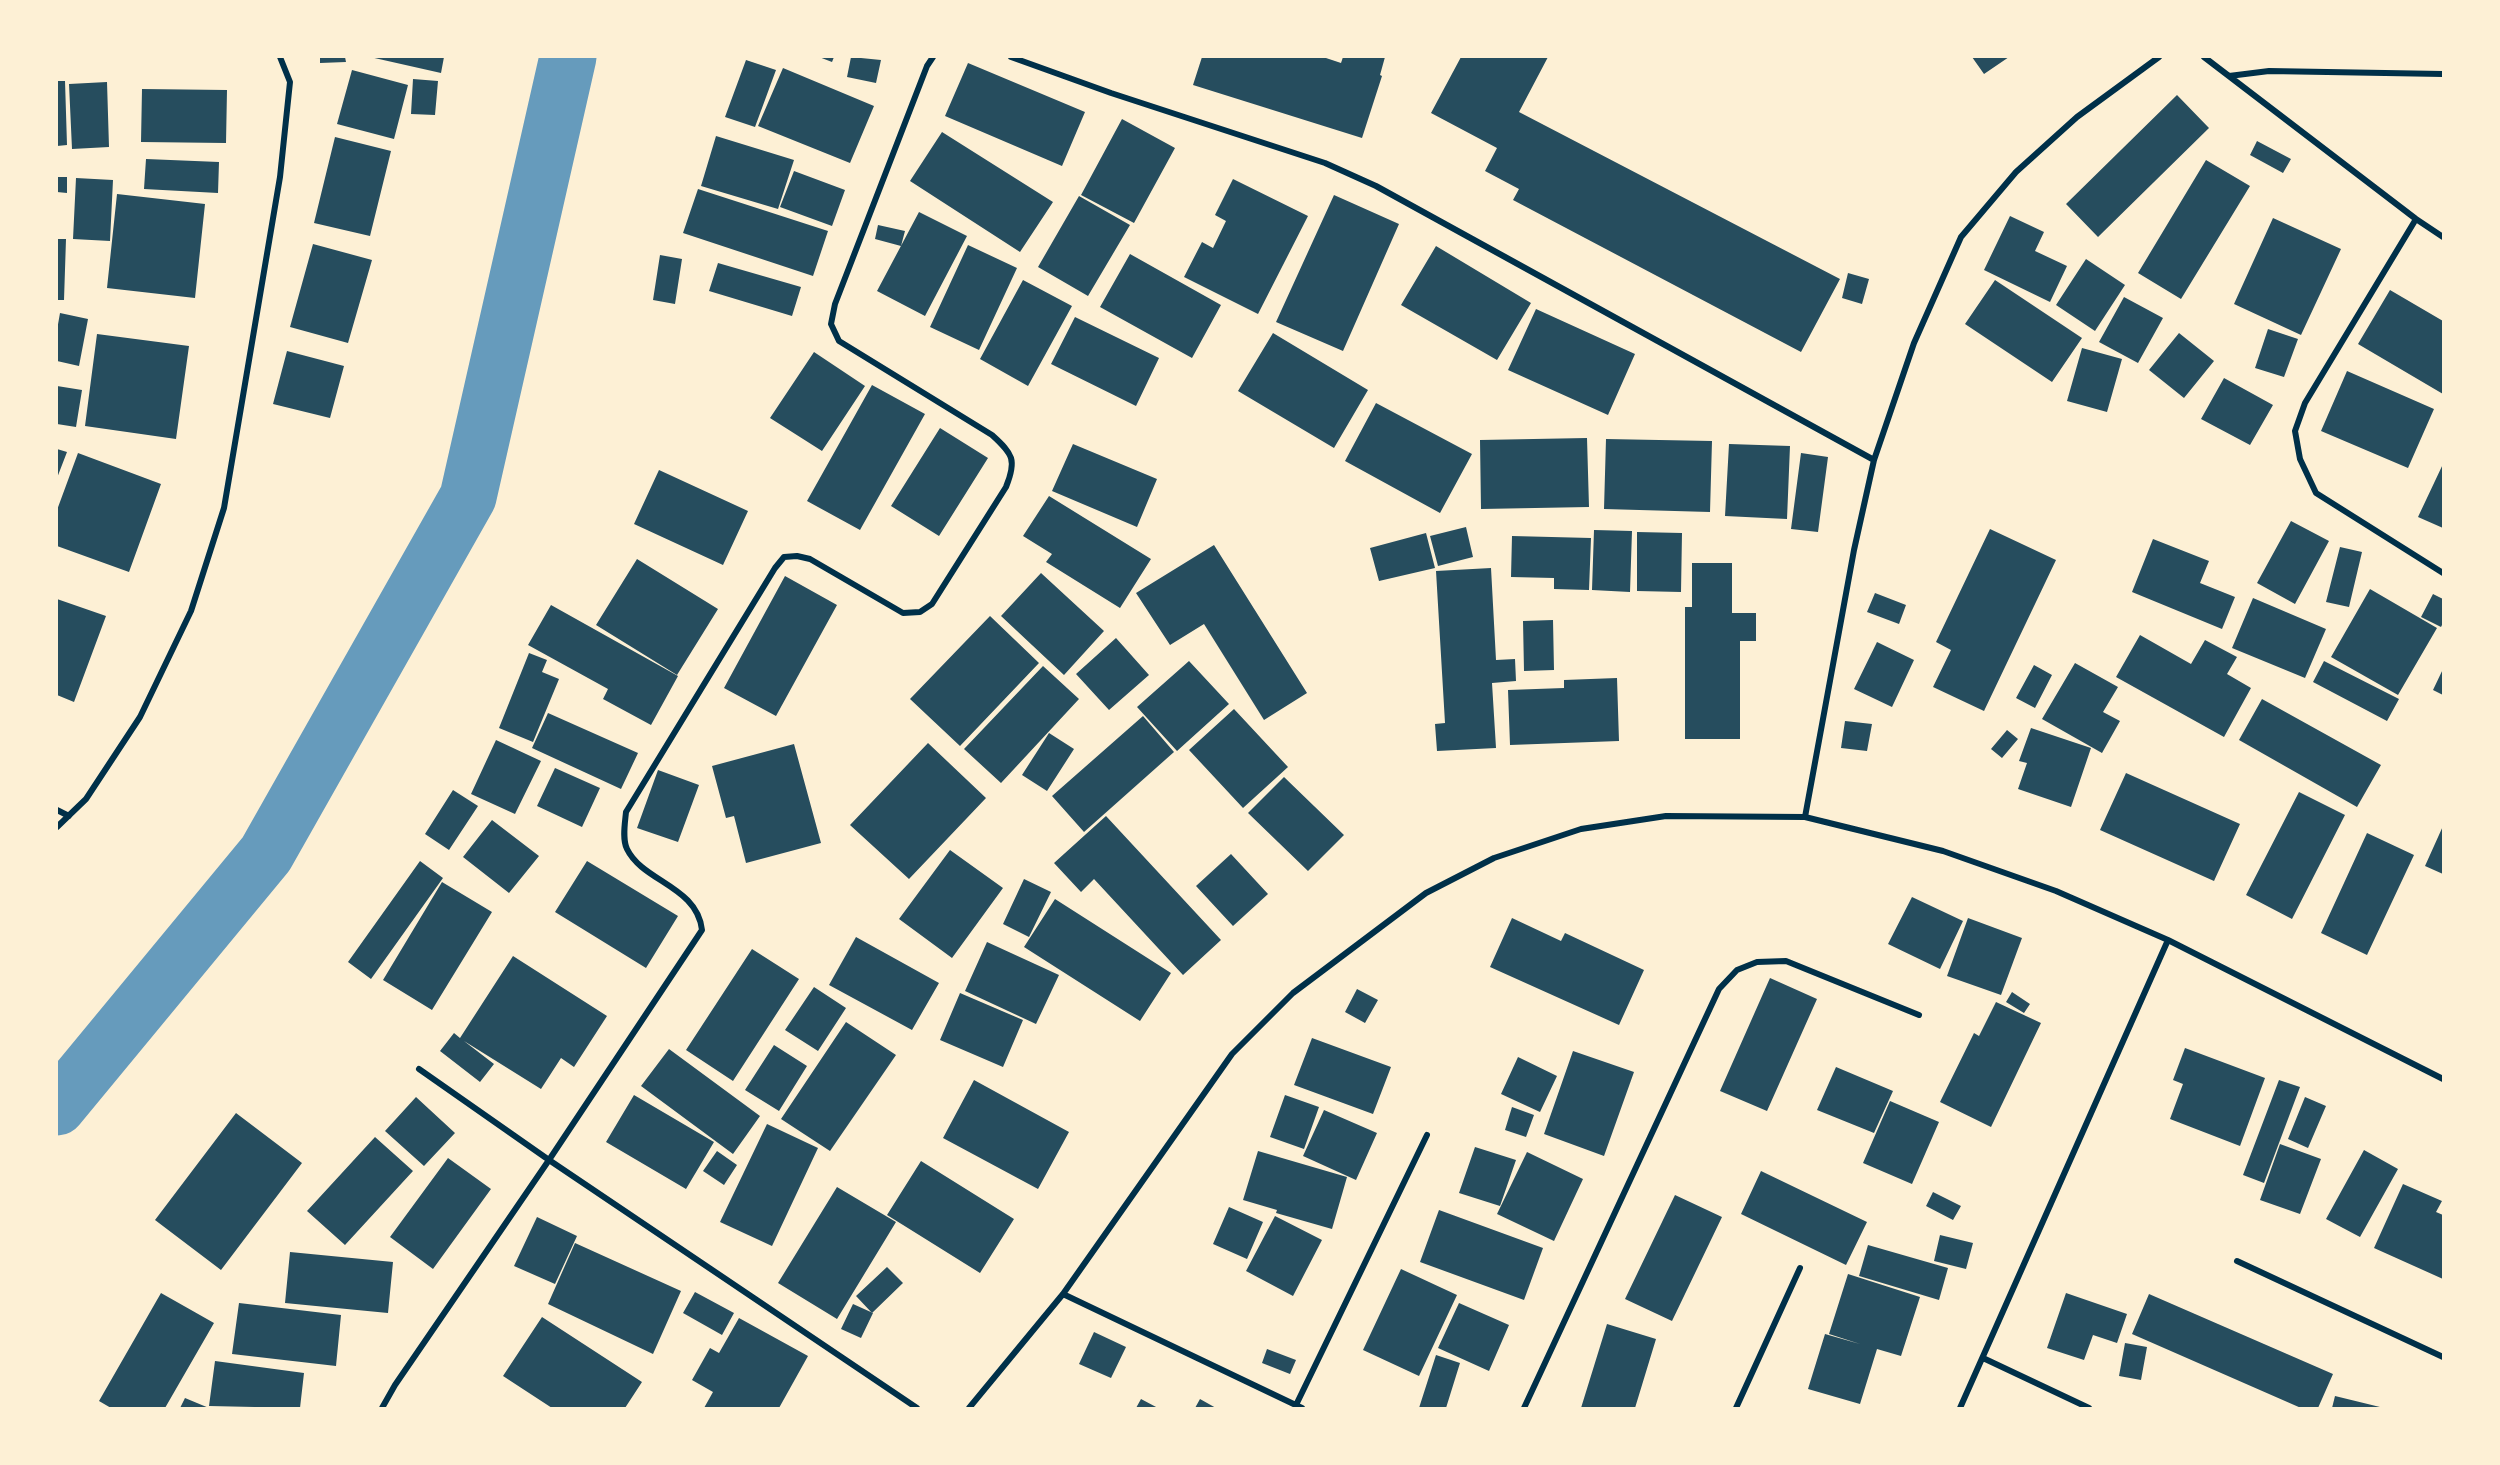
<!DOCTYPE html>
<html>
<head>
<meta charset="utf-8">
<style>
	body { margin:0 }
	#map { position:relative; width:2500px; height:1465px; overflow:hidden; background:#fdf0d5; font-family:Arial,sans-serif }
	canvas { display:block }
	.frame { position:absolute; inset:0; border:58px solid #fdf0d5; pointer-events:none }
</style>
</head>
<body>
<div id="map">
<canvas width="2500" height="1465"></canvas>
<div class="frame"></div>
</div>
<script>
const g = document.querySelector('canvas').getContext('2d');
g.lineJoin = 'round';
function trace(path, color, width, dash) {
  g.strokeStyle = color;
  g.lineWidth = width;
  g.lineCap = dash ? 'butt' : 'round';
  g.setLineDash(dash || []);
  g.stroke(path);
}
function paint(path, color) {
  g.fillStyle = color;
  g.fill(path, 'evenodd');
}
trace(new Path2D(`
	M57 1107 266 854 468 497 568 57`), '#669bbc', 57);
paint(new Path2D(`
	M320 57H345L346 62 320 63Z
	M370 57H444L441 73Z
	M819 57H834L832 62Z
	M851 57 881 60 876 83 847 77Z
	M1202 57H1323L1341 63 1343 57H1385L1380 75 1382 76 1362 138 1193 85Z
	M1461 57H1548L1519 112 1840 279 1801 352 1513 200 1519 189 1485 171 1497 148 1431 113Z
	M1972 57H2009L1984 74Z
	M746 60 776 70 755 127 725 117Z
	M968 63 1085 112 1062 166 945 116Z
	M783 68 874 106 850 163 758 126Z
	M352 70 408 85 394 139 337 124Z
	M413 79 438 81 435 115 411 114Z
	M57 81H65L67 145 57 146Z
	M107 82 109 147 72 149 69 84Z
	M142 89 227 90 226 143 141 142Z
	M2177 95 2209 128 2098 237 2066 204Z
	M1122 119 1175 148 1134 223 1081 195Z
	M942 132 1053 202 1020 252 910 181Z
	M716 136 794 160 778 209 701 186Z
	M335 137 391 151 370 236 314 223Z
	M2257 141 2291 159 2283 173 2250 155Z
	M146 159 219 162 218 193 144 189Z
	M2206 160 2250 186 2181 299 2138 273Z
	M794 171 845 190 832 226 780 207Z
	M57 177H67V193L57 192Z
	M76 178 113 180 110 241 73 239Z
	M1233 179 1308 216 1258 314 1184 277 1202 242 1213 248 1226 221 1215 215Z
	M698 189 828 231 813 276 683 233Z
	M117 194 205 204 195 298 107 288Z
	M1334 195 1399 224 1343 351 1276 322Z
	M1079 196 1130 225 1088 296 1038 267Z
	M919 212 967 236 925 316 877 291Z
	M2010 216 2044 232 2035 251 2067 266 2050 302 1984 270Z
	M2273 218 2341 249 2301 335 2234 304Z
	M878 225 905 231 901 246 875 239Z
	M57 239H66L64 300H57Z
	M313 244 372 260 348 343 290 327Z
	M968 245 1017 268 979 350 930 327Z
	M1436 246 1531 303 1497 360 1401 305Z
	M1130 254 1221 305 1192 358 1100 307Z
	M660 255 682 259 675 304 653 300Z
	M2086 259 2125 285 2095 331 2056 305Z
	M718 263 801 287 792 316 709 291Z
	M1848 273 1869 279 1862 304 1842 298Z
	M1023 280 1072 306 1028 386 980 359Z
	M1995 280 2082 338 2052 382 1965 324Z
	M2390 290 2443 321V394L2358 344Z
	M2124 297 2163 318 2138 363 2099 342Z
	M1536 309 1635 354 1608 415 1508 370Z
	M60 313 88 319 79 366 57 361V330Z
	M1075 317 1159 358 1136 406 1051 364Z
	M2268 329 2298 339 2284 377 2255 368Z
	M1273 333 1368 390 1334 448 1238 391Z
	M2179 333 2214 361 2184 398 2149 370Z
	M97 334 189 346 176 439 85 426Z
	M2082 348 2122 359 2107 412 2067 401Z
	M287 351 344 366 330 418 273 404Z
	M814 352 865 386 822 451 770 418Z
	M2347 371 2434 409 2408 468 2321 431Z
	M2224 378 2273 405 2250 445 2201 419Z
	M872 385 925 414 860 530 807 501Z
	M57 386 82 390 76 427 57 424Z
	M1376 403 1472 454 1440 513 1345 461Z
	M940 428 988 458 939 536 891 506Z
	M1587 438 1589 507 1481 509 1480 440Z
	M1606 439 1712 441 1710 512 1604 509Z
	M1073 444 1157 479 1137 527 1052 491Z
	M1729 444 1790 446 1787 519 1725 516Z
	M57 449 67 452 57 478Z
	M78 453 161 484 129 572 57 546V510Z
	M1801 453 1828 457 1818 532 1791 529Z
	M2443 464V528L2418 517Z
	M659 470 748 511 723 565 634 524Z
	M1049 496 1151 559 1120 608 1046 562 1052 554 1023 536Z
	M2291 521 2329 541 2295 604 2257 583Z
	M1466 527 1473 557 1438 566 1430 536Z
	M1990 529 2056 560 1984 711 1933 687 1951 650 1936 642Z
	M1594 530 1632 531 1630 592 1592 590Z
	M1637 532 1682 533 1681 592 1637 591Z
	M1426 533 1435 568 1379 581 1370 548Z
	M1512 536 1591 538 1589 590 1554 589V578L1511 577Z
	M2153 539 2209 561 2200 583 2235 597 2222 629 2132 592Z
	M1214 545 1307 693 1264 720 1204 624 1170 645 1136 593Z
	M2340 547 2362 552 2349 607 2326 602Z
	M637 559 718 609 677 675 596 625Z
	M1692 563H1732V613H1756V641H1740V739H1685V607H1692Z
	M1491 568 1496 660 1515 659 1516 681 1492 683 1496 748 1437 751 1435 724 1445 723 1436 571Z
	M1041 573 1104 631 1064 675 1001 616Z
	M785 576 837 605 776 716 724 688Z
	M2370 589 2437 628 2398 695 2331 657Z
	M1875 593 1906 605 1899 624 1867 612Z
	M2433 594 2443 599V623L2441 627 2421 617Z
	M2253 598 2326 629 2305 678 2232 648Z
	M57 599 106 616 74 702 57 695Z
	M551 605 678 676 651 725 603 699 608 689 528 645Z
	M990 616 1039 663 960 746 910 699Z
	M1553 620 1554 670 1524 671 1523 621Z
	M2140 635 2191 664 2205 640 2237 657 2227 674 2251 688 2224 737 2116 677Z
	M1116 638 1149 675 1109 710 1076 674Z
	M1877 642 1914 660 1892 707 1854 689Z
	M529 653 547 660 542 672 559 679 533 742 499 728Z
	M1189 661 1229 704 1177 751 1137 707Z
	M2324 661 2399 699 2387 721 2313 682Z
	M2075 663 2118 687 2103 712 2120 721 2102 753 2042 719Z
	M2034 665 2052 675 2035 708 2016 698Z
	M1043 666 1079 699 1001 783 964 749Z
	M2443 669V695L2433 690Z
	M1617 678 1619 741 1510 745 1508 690 1564 688V680Z
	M2262 699 2381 765 2357 807 2239 740Z
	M1234 709 1288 767 1243 808 1189 750Z
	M548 713 638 753 621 789 532 748Z
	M1143 716 1174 752 1084 832 1052 796Z
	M1845 721 1872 724 1867 751 1841 748Z
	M2031 728 2091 748 2071 807 2018 789 2027 763 2019 761Z
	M2007 730 2018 739 2002 758 1991 749Z
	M1049 733 1074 749 1047 791 1022 775Z
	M496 740 541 761 515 814 471 794Z
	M928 743 986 798 909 879 850 825Z
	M794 744 821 843 746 863 734 816 726 818 712 766Z
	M555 768 600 788 582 827 537 806Z
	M658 770 699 785 678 842 637 828Z
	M2126 773 2240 824 2214 881 2100 830Z
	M1284 777 1344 835 1308 871 1248 813Z
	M453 790 478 806 449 850 425 834Z
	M2299 792 2345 815 2292 919 2246 895Z
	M1106 816 1221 940 1183 975 1094 879 1081 892 1054 863Z
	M492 820 539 856 509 893 463 857Z
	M2443 826V874L2425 866Z
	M2367 833 2414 855 2367 955 2321 933Z
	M950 850 1003 888 952 958 899 919Z
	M1231 854 1268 894 1233 926 1196 886Z
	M420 861 443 878 371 979 348 962Z
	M587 861 678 916 646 968 555 912Z
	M1024 879 1051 892 1029 937 1003 924Z
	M442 882 492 912 432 1010 383 980Z
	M1912 897 1963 921 1940 969 1888 944Z
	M1055 899 1171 973 1140 1021 1024 947Z
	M1512 918 1561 941 1565 933 1644 970 1619 1025 1490 967Z
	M1968 918 2022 938 2001 995 1947 976Z
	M856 937 939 983 912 1030 829 985Z
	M987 942 1059 975 1036 1024 965 991Z
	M752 949 799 979 733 1081 686 1050Z
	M513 956 607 1016 574 1067 561 1058 541 1089 464 1041 494 1064 480 1082 440 1051 454 1033 460 1038Z
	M1770 978 1817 999 1767 1111 1720 1091Z
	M814 987 846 1008 818 1051 785 1030Z
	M1357 989 1378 1000 1365 1023 1345 1012Z
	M2012 992 2030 1004 2024 1013 2006 1002Z
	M960 993 1023 1020 1003 1067 940 1040Z
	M1996 1002 2041 1023 1991 1127 1940 1102 1974 1033 1979 1036Z
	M846 1022 896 1055 830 1151 781 1119Z
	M1312 1038 1391 1067 1373 1114 1294 1085Z
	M774 1045 807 1066 779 1111 745 1090Z
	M2185 1048 2265 1078 2240 1146 2170 1119 2183 1084 2173 1080Z
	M669 1049 760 1116 733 1154 641 1086Z
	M1573 1051 1634 1072 1604 1156 1544 1134Z
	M1518 1057 1557 1076 1540 1112 1501 1094Z
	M1836 1067 1893 1091 1874 1133 1817 1110Z
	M974 1080 1069 1132 1038 1189 943 1138Z
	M2279 1080 2300 1087 2264 1183 2243 1175Z
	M634 1095 714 1142 686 1189 606 1142Z
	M1285 1095 1319 1107 1304 1149 1270 1137Z
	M416 1097 455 1133 424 1166 385 1131Z
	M2305 1097 2326 1106 2308 1148 2288 1139Z
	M1890 1101 1939 1122 1912 1184 1863 1163Z
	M1512 1107 1534 1115 1526 1137 1505 1130Z
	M1324 1110 1377 1133 1356 1180 1303 1156Z
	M236 1113 302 1163 221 1270 155 1220Z
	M767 1124 818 1148 772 1246 720 1222Z
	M375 1137 413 1171 345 1245 307 1211Z
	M2280 1144 2321 1159 2300 1214 2260 1200Z
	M1475 1147 1516 1160 1500 1206 1459 1193Z
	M2364 1150 2398 1169 2360 1237 2326 1219Z
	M717 1151 737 1165 724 1185 703 1171Z
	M1258 1151 1347 1177 1332 1229 1276 1213 1277 1210 1243 1200Z
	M1527 1152 1583 1179 1554 1241 1497 1214Z
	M448 1158 491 1189 433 1269 390 1237Z
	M921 1161 1014 1219 980 1273 887 1215Z
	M1761 1171 1867 1222 1846 1265 1741 1214Z
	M2403 1184 2442 1201 2436 1212 2443 1215V1279L2374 1248Z
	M837 1187 896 1222 837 1319 778 1283Z
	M1933 1192 1961 1206 1953 1220 1926 1206Z
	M1675 1195 1722 1217 1672 1321 1625 1299Z
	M1229 1207 1263 1222 1247 1259 1213 1244Z
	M1439 1210 1543 1248 1524 1300 1420 1262Z
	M1275 1216 1322 1240 1293 1296 1246 1271Z
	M537 1217 577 1236 555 1284 514 1266Z
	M1940 1235 1973 1243 1966 1269 1934 1261Z
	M575 1243 681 1291 653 1354 548 1304Z
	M1868 1245 1948 1268 1939 1300 1859 1276Z
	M290 1252 393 1262 388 1313 285 1303Z
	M887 1267 903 1283 872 1313 856 1296Z
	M1401 1269 1457 1295 1419 1376 1363 1350Z
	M1848 1274 1920 1297 1901 1356 1877 1349 1860 1404 1808 1389 1825 1334 1860 1344 1829 1334Z
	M695 1292 734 1313 722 1335 683 1313Z
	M161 1293 214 1323 165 1408H111L99 1401Z
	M2066 1293 2127 1314 2117 1343 2093 1335 2084 1360 2047 1348Z
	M2149 1294 2333 1374 2318 1408H2301L2132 1334Z
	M239 1303 341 1315 336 1366 232 1354Z
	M1459 1303 1509 1325 1489 1371 1438 1348Z
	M853 1304 873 1313 861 1338 841 1329Z
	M542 1317 642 1382 625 1408H552L503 1376Z
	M739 1318 808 1356 779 1408H704L713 1392 692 1380 710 1348 719 1353Z
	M1607 1324 1656 1339 1635 1408H1581Z
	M1094 1332 1126 1347 1111 1378 1079 1364Z
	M2125 1343 2147 1347 2141 1380 2119 1376Z
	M1267 1349 1296 1360 1290 1374 1262 1363Z
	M1436 1355 1460 1363 1446 1408H1419Z
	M215 1361 304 1373 300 1408 209 1406Z
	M2335 1396 2380 1407V1408H2332Z
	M185 1398 209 1408H180Z
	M1141 1399 1158 1408H1136Z
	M1200 1399 1216 1408H1195Z`), '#264d5e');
trace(new Path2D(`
	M1011 57 1111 93 1325 163 1376 186 1874 460
	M2204 57 2416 219 2443 237
	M2229 76 2269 71 2443 74
	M2416 219 2305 403 2295 431 2300 459 2316 493 2443 573
	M57 810 69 816
	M1805 817 1854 550 1874 460 1914 343 1961 237 2016 172 2077 117 2159 57
	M57 827 86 799 140 717 191 611 224 508 280 177 290 82 280 57
	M419 1069 549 1160 917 1408
	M2237 1261 2443 1357
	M1063 1294 1302 1408
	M1983 1358 2089 1408
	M1296 1405 1427 1135
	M382 1408 395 1385 549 1160 702 930C697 886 643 882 627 849 622 839 625 823 626 812L775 568 784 557 797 556 810 559 903 613 920 612 932 604 1006 487C1017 460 1013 454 992 435L839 341 831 324 835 304 927 66 933 57
	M969 1408 1063 1294 1232 1054 1293 993 1426 893 1494 858 1581 829 1666 816 1805 817 1943 851 2056 891 2168 940 2443 1079
	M1524 1408 1719 989 1737 970 1757 962 1786 961 1919 1015
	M1736 1408 1800 1268
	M1960 1408 2168 940`), '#003049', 6);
</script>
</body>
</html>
